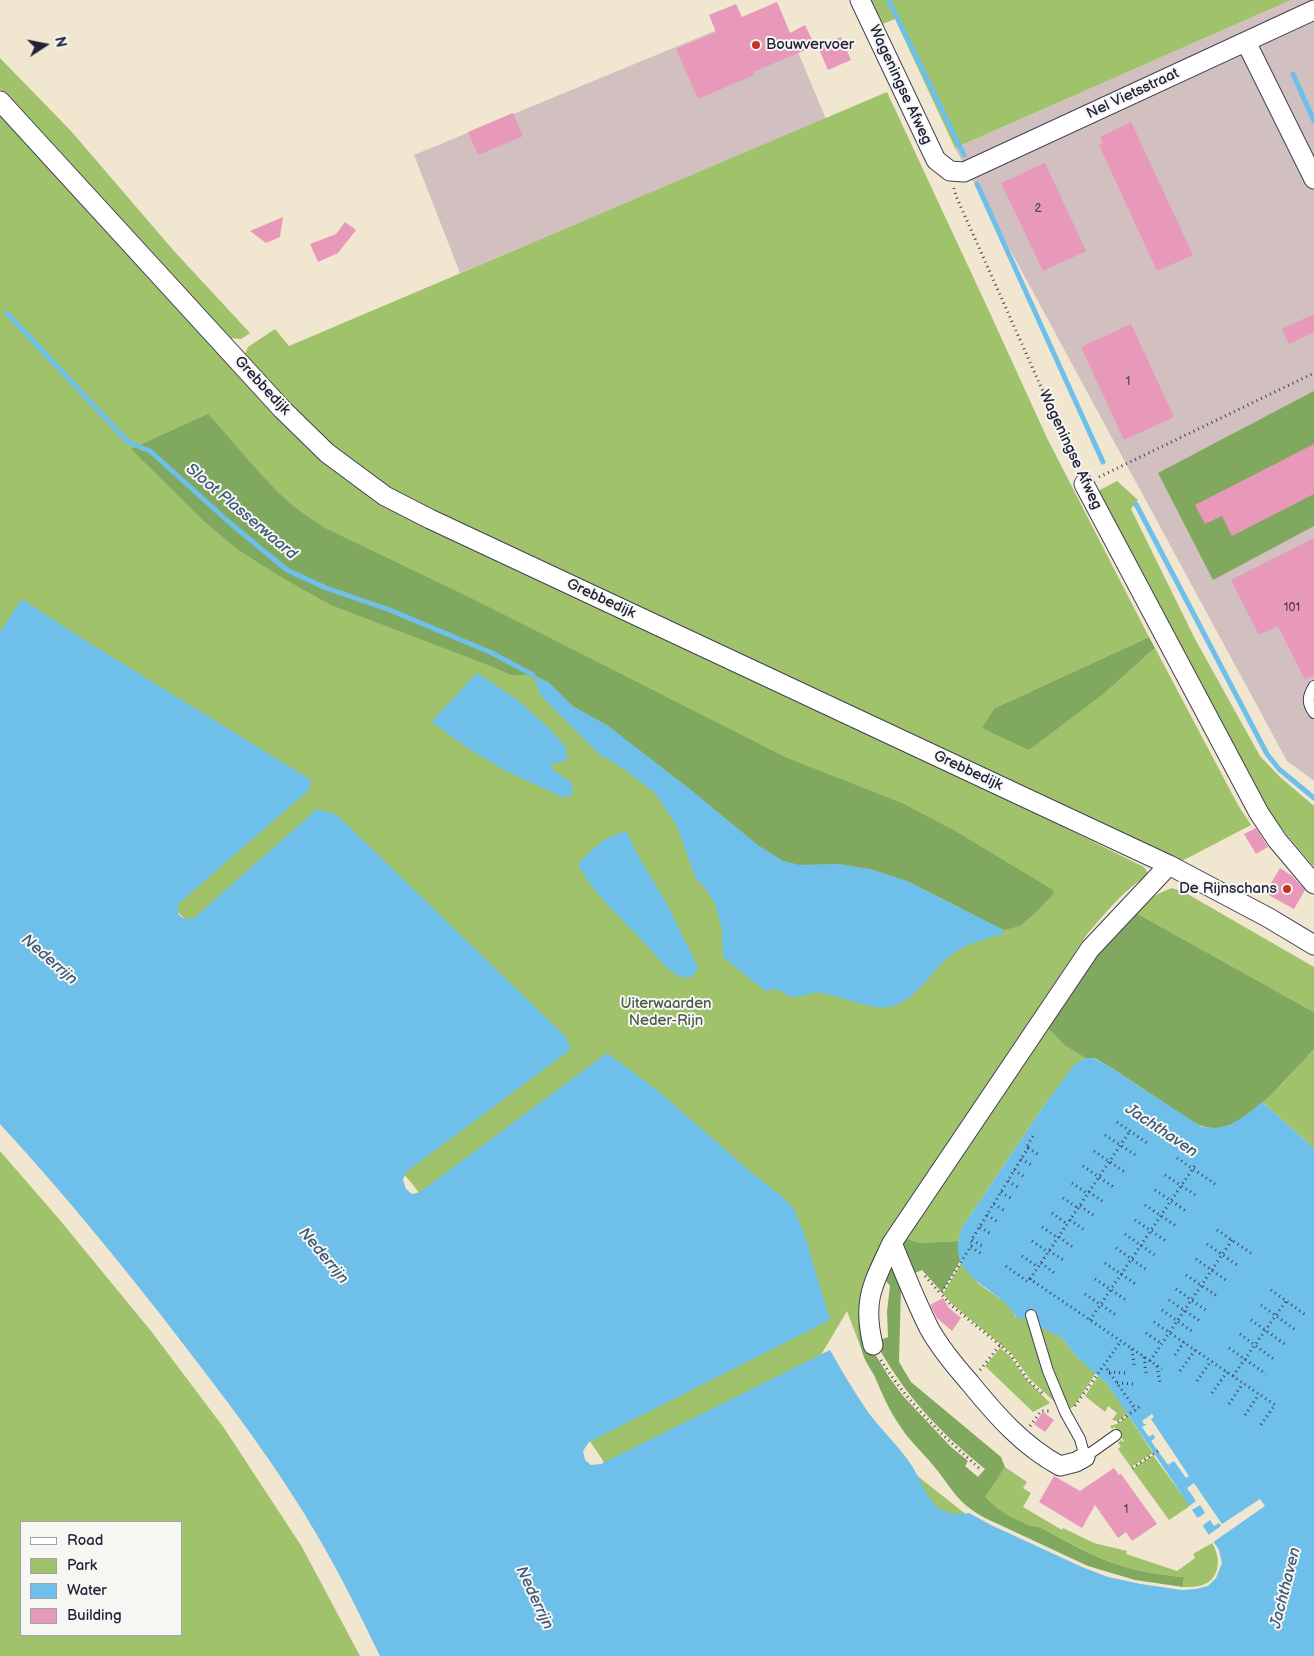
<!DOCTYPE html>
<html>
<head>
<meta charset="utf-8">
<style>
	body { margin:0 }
	#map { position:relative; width:1314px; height:1656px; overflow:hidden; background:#f1e7d1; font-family:"Balsamiq Sans",sans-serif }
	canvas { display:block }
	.legend { position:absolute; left:20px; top:1521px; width:162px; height:115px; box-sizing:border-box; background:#f6f6f2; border:1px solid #a1a1a9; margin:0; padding:6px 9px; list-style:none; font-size:15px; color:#22223b }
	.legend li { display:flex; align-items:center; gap:10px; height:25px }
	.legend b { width:25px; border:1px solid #a1a1a9 }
	.north { position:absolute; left:20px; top:20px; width:50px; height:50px; -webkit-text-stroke:4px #f6f6f2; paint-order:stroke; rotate:79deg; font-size:14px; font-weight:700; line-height:20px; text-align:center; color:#22223b }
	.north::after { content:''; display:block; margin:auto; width:18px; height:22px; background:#22223b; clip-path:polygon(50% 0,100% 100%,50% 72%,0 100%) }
</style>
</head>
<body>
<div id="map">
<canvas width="1314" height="1656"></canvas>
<ul class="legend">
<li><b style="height:6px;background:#fff"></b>Road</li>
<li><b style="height:14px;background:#a0c26b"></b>Park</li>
<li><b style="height:14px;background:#6ebfe9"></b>Water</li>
<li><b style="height:14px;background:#e898b8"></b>Building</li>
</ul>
<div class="north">N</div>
</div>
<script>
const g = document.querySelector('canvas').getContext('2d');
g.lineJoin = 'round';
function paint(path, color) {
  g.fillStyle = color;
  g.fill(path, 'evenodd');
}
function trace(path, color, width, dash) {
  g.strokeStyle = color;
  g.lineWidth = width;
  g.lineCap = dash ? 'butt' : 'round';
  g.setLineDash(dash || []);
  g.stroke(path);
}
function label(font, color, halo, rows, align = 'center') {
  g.font = font + ' "Balsamiq Sans",sans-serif';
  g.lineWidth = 4;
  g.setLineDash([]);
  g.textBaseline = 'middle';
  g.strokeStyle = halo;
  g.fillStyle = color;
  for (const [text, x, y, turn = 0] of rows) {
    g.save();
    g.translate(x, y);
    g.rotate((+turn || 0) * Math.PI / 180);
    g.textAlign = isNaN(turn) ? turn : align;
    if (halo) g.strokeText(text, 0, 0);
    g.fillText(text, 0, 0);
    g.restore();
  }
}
paint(new Path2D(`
	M1291 0H1314V781L1287 761 955 148Z
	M777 2 826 119 460 273 414 155 712 32Z`), '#d2bfc0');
paint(new Path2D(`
	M869 0H1291L955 148 895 19 880 25Z
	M0 58 71 131 174 251 250 333 241 339 229 338 0 89Z
	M887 92 989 311 1047 438 1149 637 995 708 1107 691 1155 648 1238 805 1251 825 1180 862 435 512C420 504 402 497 387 488 333 453 288 402 244 356L248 347 275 329 289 346Z
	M0 114 320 457 1144 867 1149 875C1125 888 1106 913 1088 933L885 1237C863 1276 856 1307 862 1351L847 1311 821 1355 905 1466 1026 1562 683 1656 602 1459 414 1186 188 922 0 741Z
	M1117 481 1138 500 1131 509 1195 639 1260 756 1280 777 1314 806V867L1262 805 1096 492Z
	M1172 888 1184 892 1314 967V1012L1138 914 1131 913C1144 901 1156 894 1172 888Z
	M1048 1028 1064 1045 1085 1058 1074 1066 1041 1110 963 1226 958 1241 920 1243 902 1237Z
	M1314 1049V1148L1262 1102 1283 1083Z
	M0 1151 59 1219 151 1331 224 1428 302 1547 360 1656H0ZM181 1522V1635H21V1522Z
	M961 1263 979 1284 1010 1306 1016 1317 1022 1319H1028L1058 1405 1030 1379 1011 1353 953 1305 943 1294Z
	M1040 1325 1062 1338 1077 1357 1096 1373 1074 1406 1068 1410 1050 1369 1037 1326Z
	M1000 1348 1009 1355 1027 1380 1050 1403 1033 1412 985 1366Z
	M1098 1376 1108 1385 1128 1414 1118 1421 1112 1420 1117 1413 1108 1406 1105 1412 1085 1396Z
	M1128 1415 1153 1453 1131 1467 1118 1449 1121 1446 1118 1443 1121 1440 1123 1442 1124 1441 1115 1427 1112 1429 1110 1426 1119 1423Z
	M1153 1455 1190 1506 1169 1520 1132 1469Z
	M1005 1467 1027 1482 1023 1488 1031 1493 1023 1507 1062 1530 1063 1528 1094 1543 1127 1551 1126 1554 1177 1571 1195 1558 1193 1554 1212 1543C1222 1558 1220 1582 1199 1586 1194 1587 1188 1587 1183 1587L1184 1577C1159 1575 1136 1571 1113 1563 1087 1554 1065 1539 1040 1528 1037 1526 1033 1526 1029 1525 1013 1521 997 1509 984 1497Z`), '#a0c26b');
paint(new Path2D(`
	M1314 391V526L1213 580 1158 473Z
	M208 414C233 441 255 470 281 495 294 508 310 518 325 528L479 602 787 758 902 803 955 831 1053 890 1054 893 1034 914 1020 926 1004 930 907 881 870 869 838 864 799 865 783 861 759 846 691 790 607 725 574 707 548 682 533 675H511L488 665 331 605 281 577 237 549 204 521 131 449Z
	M1149 637 1155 648 1107 691 1029 750 982 728 995 708Z
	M1131 913 1138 914 1314 1012V1049C1295 1070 1253 1118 1227 1126 1215 1130 1203 1128 1193 1122L1107 1065 1094 1058H1085L1064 1045 1048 1028 1116 929Z
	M888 1232 872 1349 889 1377 903 1396 951 1447 968 1461 965 1466 978 1477 985 1469C938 1430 907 1398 877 1345L878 1341 888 1337 887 1312 890 1286 883 1277 892 1262 901 1288 899 1362 911 1382 1001 1457 1005 1467 985 1497C997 1509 1010 1518 1026 1524 1031 1526 1036 1526 1041 1528 1065 1540 1088 1554 1113 1563 1136 1571 1159 1575 1184 1577L1183 1587 1135 1580 1088 1566 985 1518C955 1502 952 1487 932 1464 921 1451 907 1438 898 1423 888 1408 881 1391 874 1375 870 1368 864 1360 862 1351 851 1310 865 1265 888 1232Z
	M902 1237 920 1243 958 1241 960 1261 942 1292 922 1270 910 1275 902 1253Z`), '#80a85f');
paint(new Path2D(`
	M22 599 83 639 311 780 309 790 178 904V914L183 918 193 919 317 809 337 815 567 1038 570 1050 406 1172 403 1180 406 1189 412 1194 420 1192 607 1053 657 1090 752 1173 785 1199 794 1209 805 1236 830 1320 589 1442 583 1451 585 1460 591 1465 601 1464 830 1350C842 1371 854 1392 868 1412 881 1430 898 1445 910 1463 920 1477 924 1494 936 1506 945 1514 958 1515 969 1513L991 1525 1082 1567 1108 1577 1141 1584 1182 1590 1196 1589 1208 1586 1216 1578 1222 1563 1219 1550 1108 1385 1077 1357 1062 1338 1041 1327 1035 1310 1026 1312 1028 1319H1018C1000 1285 940 1279 963 1226L1041 1110 1074 1065 1085 1058H1093L1107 1065 1140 1087 1202 1127 1215 1128 1228 1126 1245 1116 1262 1102 1314 1148V1656H380C360 1615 340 1574 317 1535 278 1468 231 1406 184 1345 126 1269 65 1195 0 1124V632Z
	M477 673 515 698 548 727 566 747 567 760 552 764V769L571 782 573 792 571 795 564 798 502 769 466 747 433 723 432 721Z
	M533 675 548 682 574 707 607 725 691 790 759 846 783 861 799 865 838 864 870 869 907 881 1004 930 1003 934C984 939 965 944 950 956 930 971 916 1003 888 1007 871 1010 840 996 821 993 812 992 802 997 794 997 780 995 784 986 765 991L723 957 722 930 715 903 704 887 696 879 677 826 655 793 624 769 599 754 541 696Z
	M627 832 635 850 667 904 696 963 698 969 692 977C685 978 680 978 674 973 662 965 653 952 644 942 622 919 592 893 578 864 591 851 607 833 627 832Z`), '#6ebfe9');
paint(new Path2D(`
	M1152 1414 1154 1417 1151 1419 1189 1476 1186 1478 1174 1461 1168 1465 1151 1441 1155 1438 1153 1434 1149 1437 1142 1427 1147 1424H1144L1142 1421Z
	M1194 1483 1222 1524 1260 1499 1265 1506 1212 1543 1207 1536 1221 1526 1219 1523 1214 1526 1210 1520 1201 1527 1196 1519 1205 1513 1200 1505 1190 1511 1188 1507 1196 1501 1187 1488Z`), '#f1e7d1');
trace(new Path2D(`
	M889 1 964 155
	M1293 74 1314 121
	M977 184 1103 462
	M7 313 128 442 150 451 230 523 287 570 326 588 390 610 492 653 533 675
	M1136 504 1267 754 1279 769 1314 798`), '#6ebfe9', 5);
paint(new Path2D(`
	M777 2 790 33 805 25 815 46 753 72 754 75 698 99 676 49 716 32 709 15 736 4 742 17Z
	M841 37 851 60 828 70 818 47Z
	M513 113 523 136 478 155 468 132Z
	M1131 122 1193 255 1157 271 1099 145 1103 143 1100 137Z
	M1045 163 1086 251 1043 271 1001 183Z
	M283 217 280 237 266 243 250 231Z
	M345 222 356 230 338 253 318 262 310 244 336 234Z
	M1314 314V332L1289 344 1282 329Z
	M1131 324 1174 417 1124 440 1081 347Z
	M1314 444V494L1232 536 1222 516 1205 524 1195 505Z
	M1314 538V675L1305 680 1278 626 1259 635 1231 580Z
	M1256 828 1268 847 1256 854 1244 834Z
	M1280 868 1292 876 1305 890 1294 909 1265 893Z
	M943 1298 948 1307 961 1318 952 1331 937 1318 930 1305Z
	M1043 1412 1054 1420 1045 1432 1034 1424Z
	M1114 1468 1119 1475 1121 1474 1157 1524 1132 1541 1126 1532 1118 1538 1095 1505 1082 1528 1039 1502 1054 1476 1080 1491Z`), '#e898b8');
const lane = new Path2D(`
	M1314 686C1307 697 1307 703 1314 713
	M1031 1315 1048 1371 1065 1412 1080 1439 1085 1457 1116 1435`);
const street = new Path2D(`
	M860 0 936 160 950 171 964 172 1314 10
	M1246 42 1314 179
	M0 101 282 409 327 453 385 496 430 519 1169 865 1269 918 1314 945
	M1084 484 1259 813 1277 840 1314 884
	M892 1243C904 1272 915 1300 929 1328 940 1348 955 1366 970 1383 996 1415 1023 1446 1060 1466L1076 1462 1085 1457
	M873 1345C862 1300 873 1284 892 1243L1090 949 1169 865`);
trace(lane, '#414052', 12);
trace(street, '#414052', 21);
trace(new Path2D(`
	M954 188 956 196 1078 470
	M1099 477 1314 373
	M1117 1122 1147 1143
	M1105 1135 1137 1156
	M1028 1148 1039 1155
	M1094 1151 1126 1173
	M1177 1158 1218 1186
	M1021 1159 1033 1166
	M1083 1166 1115 1188
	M1014 1170 1026 1178
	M1165 1175 1197 1196
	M1008 1181 1019 1188
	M1072 1183 1088 1194
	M1155 1190 1186 1211
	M1001 1192 1012 1199
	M1089 1192 1105 1203
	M1063 1198 1078 1208
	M994 1204 1005 1211
	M1145 1205 1176 1226
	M1080 1206 1096 1217
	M1052 1213 1067 1224
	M987 1215 998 1222
	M1070 1220 1086 1231
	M1135 1220 1166 1241
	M980 1227 991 1234
	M1042 1227 1058 1238
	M1217 1230 1254 1255
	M1125 1234 1156 1256
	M1059 1237 1074 1248
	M972 1240 982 1246
	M1032 1241 1048 1252
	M1207 1244 1237 1265
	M971 1247 982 1254
	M1116 1248 1147 1270
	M1049 1251 1065 1261
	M1022 1256 1038 1267
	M1196 1259 1227 1281
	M1041 1263 1056 1274
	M1105 1263 1137 1285
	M1006 1266 1028 1282 1030 1279 1162 1369
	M1186 1275 1217 1296
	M925 1276 941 1294
	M1030 1279 1130 1131
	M1095 1279 1126 1300
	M1176 1289 1207 1311
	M1271 1290 1307 1316
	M1085 1294 1116 1315
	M1169 1300 1200 1321
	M1261 1305 1297 1331
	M1162 1310 1193 1332
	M1090 1320 1196 1164
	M1251 1320 1286 1345
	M1154 1322 1275 1405 1260 1426
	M1146 1333 1162 1344
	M1240 1334 1275 1360
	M1000 1345 952 1306 941 1294 973 1243 971 1241 972 1239 1028 1148H1026L1033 1136
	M1229 1348 1266 1374
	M1132 1349 1134 1365
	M1175 1355 1184 1342
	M1144 1357 1146 1373
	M881 1360C906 1401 943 1436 979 1468
	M1150 1361 1232 1240
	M1157 1366 1160 1383
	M1107 1369 1136 1410
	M980 1370 1000 1345 1010 1354 1028 1380 1042 1393
	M1180 1371 1195 1350
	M1109 1372 1125 1373
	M1233 1376 1286 1301
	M1197 1381 1211 1361
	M1117 1383 1134 1384
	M1212 1393 1227 1372
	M1229 1404 1243 1383
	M1075 1406 1121 1341
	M1245 1415 1259 1394
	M1118 1422 1142 1405
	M1030 1426 1041 1411H1051
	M1132 1468 1158 1451`), '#414052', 3, [1, 4]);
trace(lane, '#fff', 10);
trace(street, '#fff', 19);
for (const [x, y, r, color] of [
	[756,45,5,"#c8321e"],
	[1287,889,5,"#c8321e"]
]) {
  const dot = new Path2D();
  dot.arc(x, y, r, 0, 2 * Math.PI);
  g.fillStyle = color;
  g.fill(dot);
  trace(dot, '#f6f6f2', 2);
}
label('12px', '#54405a', null, [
	["2",1038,209],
	["1",1128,382],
	["101",1292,608],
	["1",1126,1510]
]);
label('15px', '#22223b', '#f6f6f2', [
	["Bouwvervoer",766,45],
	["De Rijnschans",1277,889,"right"]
], 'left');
label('15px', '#22223b', '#f6f6f2', [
	["Wageningse Afweg",900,85,65],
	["Nel Vietsstraat",1133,94,-25],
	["Grebbedijk",262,386,47],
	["Wageningse Afweg",1070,450,65],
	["Grebbedijk",601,599,25],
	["Grebbedijk",968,771,25]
]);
label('15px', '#4e5a4c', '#f6f6f2', [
	["Uiterwaarden",666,1004],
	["Neder-Rijn",666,1021]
]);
label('italic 16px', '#3d5978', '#f6f6f2', [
	["Sloot Plasserwaard",241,512,40],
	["Nederrijn",49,960,41],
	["Jachthaven",1161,1131,34],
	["Nederrijn",323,1256,50],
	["Jachthaven",1286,1588,-76],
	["Nederrijn",534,1598,65]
]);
</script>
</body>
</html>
